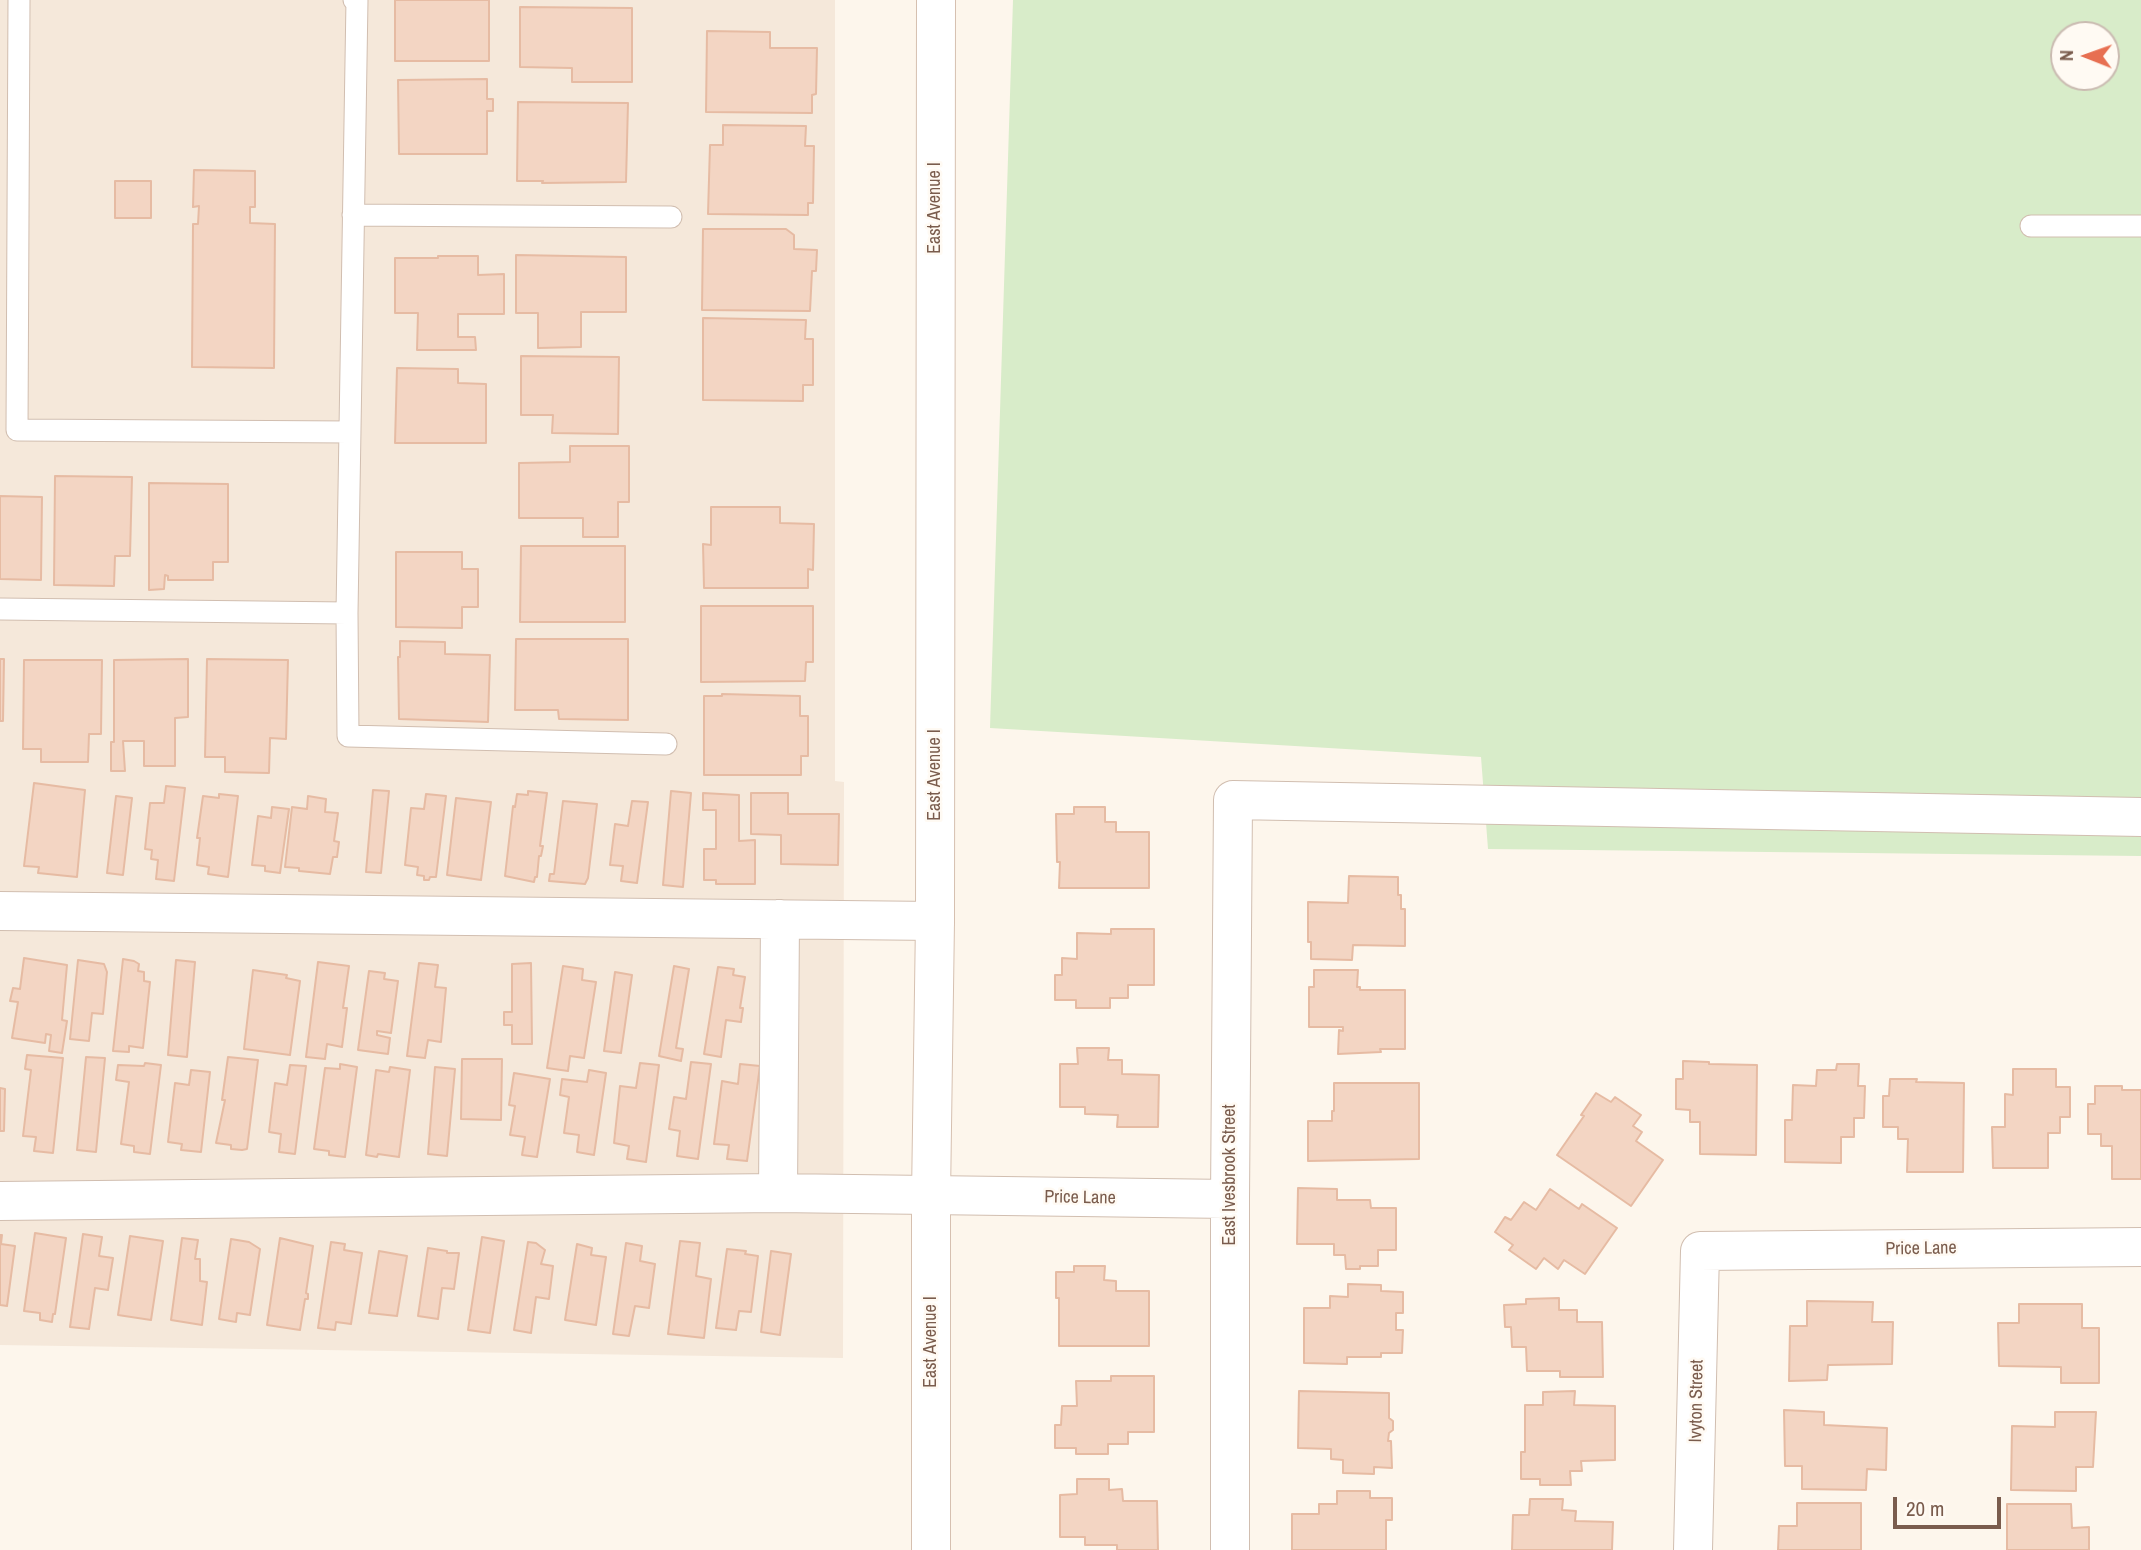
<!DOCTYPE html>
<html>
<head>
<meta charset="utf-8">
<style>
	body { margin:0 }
	#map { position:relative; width:2141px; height:1550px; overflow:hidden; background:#fdf6ec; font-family:"Archivo Narrow",sans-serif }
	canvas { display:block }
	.north { position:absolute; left:2050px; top:21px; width:70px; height:70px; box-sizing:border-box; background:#fffaf3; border:2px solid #cabbb1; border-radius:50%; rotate:271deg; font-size:19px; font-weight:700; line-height:28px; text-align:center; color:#7a5c4d }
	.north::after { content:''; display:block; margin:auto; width:24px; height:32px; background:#e76f51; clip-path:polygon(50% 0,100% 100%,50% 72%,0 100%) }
	.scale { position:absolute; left:1893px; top:1497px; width:108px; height:32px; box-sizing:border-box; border:4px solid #7a5c4d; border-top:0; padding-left:9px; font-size:21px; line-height:24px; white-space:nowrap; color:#7a5c4d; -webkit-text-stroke:5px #fffaf3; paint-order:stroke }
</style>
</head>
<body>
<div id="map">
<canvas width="2141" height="1550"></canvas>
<div class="north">N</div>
<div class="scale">20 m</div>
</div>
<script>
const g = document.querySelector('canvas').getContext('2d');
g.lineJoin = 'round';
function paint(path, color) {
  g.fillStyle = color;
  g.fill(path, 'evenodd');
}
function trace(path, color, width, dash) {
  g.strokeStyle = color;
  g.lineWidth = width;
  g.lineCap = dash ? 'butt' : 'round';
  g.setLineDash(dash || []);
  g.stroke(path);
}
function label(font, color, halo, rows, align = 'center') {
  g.font = font + ' "Archivo Narrow",sans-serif';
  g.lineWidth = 5;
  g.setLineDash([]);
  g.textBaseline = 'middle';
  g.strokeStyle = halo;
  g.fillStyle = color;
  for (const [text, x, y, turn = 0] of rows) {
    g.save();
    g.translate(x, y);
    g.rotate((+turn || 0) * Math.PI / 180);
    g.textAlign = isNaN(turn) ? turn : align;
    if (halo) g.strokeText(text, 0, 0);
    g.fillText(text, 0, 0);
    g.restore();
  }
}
paint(new Path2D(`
	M0 0H835V781L844 782 843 1358 0 1345Z`), '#f5e8da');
paint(new Path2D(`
	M1013 0H2141V856L1488 849 1481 757 990 728ZM2064 35H2106V77H2064Z`), '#d8ecc9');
const building = new Path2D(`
	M395 0H489V61H395Z
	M520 7 632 8V82H572V68L520 67Z
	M707 31 770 32V48H817L816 94 812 95V113L706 112Z
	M487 79V99H493V111H487V154H399L398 80Z
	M518 102 628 103 626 182 542 183 543 181H517Z
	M723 125 806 126 805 146H814L813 203H808V215L708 214 710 145H723Z
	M194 170 255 171V207H250V223L275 224 274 368 192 367 193 224H198L199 206 193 207Z
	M115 181H151V218H115Z
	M703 229H786L794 235V249L817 250 816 271H812L810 311 702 310Z
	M516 255 626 257V312H581V347L538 348V313H516Z
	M438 256H478V275L504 274V314H458V337H475L476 350H417L418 313H395V258H438Z
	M703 318 806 320 805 339H813V385H803V401L703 400Z
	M521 356 619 357 618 434 552 433 553 415H521Z
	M397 368 458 369V383L486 384V443H395Z
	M570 446H629V502H618V537H583V518H519V463L570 462Z
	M55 476 132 477 130 556H115L114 586 54 585Z
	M149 483 228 484V562H213V580H168V576L165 575 164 589 149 590Z
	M0 496 42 497 41 580 0 579Z
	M711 507H780V523L814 524 813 570 808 569V588H704L703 544 711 545Z
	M521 546H625V622H520Z
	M396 552H462V569H478V607H462V628L396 627Z
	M701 606H813V662H806L805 681 701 682Z
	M516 639H628V720L559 719 558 710H515Z
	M400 641 445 642V654L490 655 488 722 399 719 398 657H400Z
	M0 659H4L3 721H0Z
	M188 659V717L175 718V766H144V741H123L125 771H111V742H114V660Z
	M207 659 288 660 286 739 270 738 269 773 225 772V757H205Z
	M24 660H102L101 734H89L88 762H41V749H23Z
	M722 694 800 696V716H808V756H801V775H704V696H722Z
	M34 783 85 790 77 877 38 873 39 867 24 866Z
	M166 786 185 788 174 881 156 879 158 860 151 859 152 850 145 849 150 803H164Z
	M373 790 389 791 381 873 366 872Z
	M528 791 547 793 540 846H543L541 856H539L537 877H535L534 882 505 876 513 806 515 807 517 794 528 795Z
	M671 791 691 793 683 887 663 885Z
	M703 793 739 795V841L755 840V884H716V880H704V849H716V810H703Z
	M751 793H788V814H839L838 865 781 864V835L751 834Z
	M219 794 238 796 228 877 208 874 209 867 197 865 200 838H197L203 796 219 798Z
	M426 794 446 796 436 877H430L429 880H424V876L417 875 418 867 405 865 411 808 424 809Z
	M116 796 132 798 123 875 107 873Z
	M308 796 326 799 325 812 338 813 334 841 339 842 337 857H333L330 874 299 871V868L285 867 292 807 307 809Z
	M456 798 491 802 481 880 447 875Z
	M563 801 597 804 588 878 585 884 549 881 550 874H554Z
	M632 801 648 802 637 883 621 881 623 866 610 865 615 824 628 826Z
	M272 807 289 809 280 873 265 871V866L252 865 258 816 271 818Z
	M1074 807H1105V822H1116V832H1149V888H1059L1060 862H1057L1056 814H1074Z
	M1349 876 1398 877V895H1401V909H1405V946L1353 945 1352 960 1311 959V942H1308V902L1348 903Z
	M1111 929H1154V985H1128V998H1110V1008H1076V1000H1055V975H1062V958L1077 959V933L1111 934Z
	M24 958 67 965 62 1020 67 1021 62 1053 49 1051 51 1035 46 1034 45 1043 12 1038 18 1002 10 1001 13 988 20 989Z
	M123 959 134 961 139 964 138 971 144 972V981L150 982 143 1048 129 1046V1052L113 1051Z
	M78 960 104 964 107 972 103 1014 92 1013 89 1041 70 1039Z
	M176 960 195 962 187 1057 168 1055Z
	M318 962 349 966 343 1008H347L342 1047 327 1044 325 1059 306 1057Z
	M419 963 438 965 435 987 446 988 441 1042 428 1040 425 1058 407 1056Z
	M531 963 532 1044H512V1025H504V1012H512V964Z
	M563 966 583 969 582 980 596 982 584 1058 570 1056 568 1071 547 1068Z
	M674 966 689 969 676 1048 683 1049 681 1061 659 1056Z
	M718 967 734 969 733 975 745 977 740 1008H743L741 1022 726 1020 721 1057 704 1054Z
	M253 970 287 975 286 978 300 981 290 1055 244 1049Z
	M1314 970H1358L1357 987H1360V990H1405V1049H1380L1381 1052 1338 1054 1339 1030 1343 1031V1027H1309V987H1314Z
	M369 971 385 973 384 979 398 981 391 1033 377 1031V1035L390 1038 388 1054 358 1050Z
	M615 972 632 975 621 1053 604 1051Z
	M1077 1048H1109L1108 1060H1122V1074L1159 1075 1158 1127H1117L1118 1115 1085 1114V1107H1060V1064H1078Z
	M27 1055 63 1058 53 1153 34 1151 36 1137 23 1136 31 1070 25 1069Z
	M86 1057 105 1058 96 1152 77 1150Z
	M228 1057 258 1060 247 1149 242 1150 231 1149V1145L216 1143 225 1100H222Z
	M462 1059H502L501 1120 461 1119Z
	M1683 1061 1709 1062V1064L1757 1065 1756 1155 1700 1154V1122H1690V1110L1676 1109V1079H1683Z
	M691 1062 711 1064 698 1159 677 1156 680 1131 669 1129 674 1097 686 1099Z
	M145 1063 161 1065 150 1154 134 1152V1146L121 1144 129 1082 116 1080 118 1065 144 1066Z
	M640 1063 659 1065 646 1162 627 1159 629 1146 614 1143 620 1086 636 1088Z
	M340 1064 357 1067 345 1157 329 1155V1151L314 1149 325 1068 340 1069Z
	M740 1064 760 1066 747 1161 727 1159 729 1145 714 1144 722 1081 738 1084Z
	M1837 1064H1859L1858 1086H1865L1864 1118H1854V1137H1841V1163L1785 1162V1120H1792L1793 1085 1816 1086 1817 1070H1836Z
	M290 1065 306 1066 295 1154 279 1152 281 1134 269 1132 275 1083 287 1085Z
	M390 1067 410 1070 399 1157 378 1154 377 1157 366 1155 376 1070 389 1072Z
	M435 1067 455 1069 447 1156 428 1154Z
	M2013 1069H2056V1087H2070V1117H2060V1133H2048V1168H1993L1992 1127H2005V1094L2013 1095Z
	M191 1070 210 1072 201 1152 181 1150 182 1144 168 1142 175 1083 189 1085Z
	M589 1070 606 1073 594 1155 577 1152 579 1135 564 1133 569 1097 560 1095 562 1079 587 1082Z
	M514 1073 550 1079 537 1157 522 1155 525 1137 510 1135 515 1106 509 1105Z
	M1890 1079H1917L1916 1082 1964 1083 1963 1172H1907L1908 1139H1898V1127H1883V1096H1889Z
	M1334 1083H1419V1159L1308 1161V1121H1332V1111H1334Z
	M2095 1086H2122V1090H2141V1179H2112V1146H2101V1134H2088V1104H2095Z
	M0 1088 5 1089 4 1131H0Z
	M1596 1093 1611 1102 1615 1097 1641 1115 1633 1126 1642 1132 1636 1141 1663 1160 1631 1206 1557 1155 1584 1116 1581 1115Z
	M1298 1188 1337 1189V1200H1370L1371 1208H1396V1250H1378V1266H1360V1269H1346L1345 1255H1334V1244H1297Z
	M1550 1189 1579 1209 1582 1204 1617 1228 1585 1274 1564 1260 1558 1269 1544 1258 1536 1269 1509 1250 1513 1245 1495 1232 1505 1217 1511 1220 1524 1202 1536 1210Z
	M35 1233 66 1238 55 1314H53L52 1322 40 1320V1313L24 1311Z
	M83 1234 102 1237 99 1256 113 1258 108 1290 95 1288 89 1329 70 1327Z
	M0 1235H2L1 1244 15 1246 7 1306 0 1305Z
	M130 1236 163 1241 151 1320 118 1315Z
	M482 1237 504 1241 490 1333 468 1330Z
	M182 1238 198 1240 195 1259H200V1281L207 1282 202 1325 171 1320Z
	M280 1238 313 1246 306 1293 308 1294V1299H305L300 1330 267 1325Z
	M231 1239 249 1242 260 1249 250 1315 237 1313 236 1322 219 1319Z
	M680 1241 700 1243 696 1276 711 1279 704 1338 668 1334Z
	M331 1242 345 1244 344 1250 362 1253 351 1324 336 1322 335 1330 318 1328Z
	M528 1242 536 1243 545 1250 541 1264 553 1266 549 1299 536 1297 531 1333 514 1330Z
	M626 1243 642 1246 640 1261 655 1264 649 1308 635 1306 629 1336 613 1334Z
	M577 1244 592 1248 591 1255 606 1257 596 1325 565 1320Z
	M428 1248 447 1251V1253H459L454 1289 442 1288 438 1319 418 1316Z
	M727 1249 746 1251 745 1254 758 1256 751 1312 739 1311 736 1330 716 1328Z
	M379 1251 407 1256 397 1316 369 1313Z
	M771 1251 791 1254 780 1335 761 1332Z
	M1074 1266H1105L1104 1280 1116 1281V1291H1149V1346H1059V1298H1056V1272H1074Z
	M1348 1284 1381 1285V1291L1403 1292V1313H1396V1330H1403L1402 1353H1381V1357H1347V1364L1304 1363V1308H1330V1296L1348 1297Z
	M1559 1298V1310H1577V1322H1602L1603 1377H1560V1371H1527L1526 1347H1512L1511 1327H1505L1504 1305 1526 1304V1299Z
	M1807 1301 1873 1302 1872 1322H1893L1892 1364 1828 1365 1827 1380 1789 1381 1790 1326H1807Z
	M2019 1304H2082V1328H2099V1383H2061V1367L1999 1366 1998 1323H2019Z
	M1111 1376H1154V1432H1128V1444H1108V1454H1076V1448H1055V1425H1061L1062 1406H1077L1076 1381H1111Z
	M1299 1391 1389 1393V1418L1393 1421V1430L1389 1433 1388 1441H1391L1392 1468 1374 1467V1474L1343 1473V1460L1331 1459V1449L1298 1448Z
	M1575 1391 1574 1405 1615 1406V1460L1581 1461 1582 1471H1570L1571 1485H1540V1479H1521V1452H1525V1405H1543V1392Z
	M1784 1410 1824 1412V1425L1887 1428 1886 1470 1867 1469 1866 1490 1802 1489V1466H1785Z
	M2055 1412H2096L2093 1467H2076V1491L2011 1490 2012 1426 2055 1427Z
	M1077 1479H1109V1490L1122 1489 1123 1501H1157L1158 1550H1117V1545H1085V1537H1060V1495L1077 1494Z
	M1337 1491H1370V1498H1392V1520H1386V1550H1292V1514H1319V1504H1337Z
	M1530 1499H1563L1562 1510 1576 1511 1575 1521 1613 1522 1612 1550H1512L1513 1515H1529Z
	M1797 1503H1861V1550H1778L1779 1526H1797Z
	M2007 1504H2071L2072 1528 2089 1527V1550H2007Z`);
paint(building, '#f3d5c3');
trace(building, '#e6bba3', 2);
const lane = new Path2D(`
	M19 0 17 430 350 432
	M354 0H357L347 613 348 736 666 744
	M353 215 671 217
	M2031 226H2141
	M0 609 347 613`);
const street = new Path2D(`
	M0 911 935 921
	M778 1193 780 919
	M0 1201 778 1193 1230 1199
	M1230 1550V1199L1233 800 2141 817
	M1693 1550 1700 1251 2141 1247`);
const secondary = new Path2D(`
	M931 1550V1196L935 921 936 0`);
trace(lane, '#d1beb0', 23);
trace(street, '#d1beb0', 40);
trace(secondary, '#d6c0b0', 40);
trace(lane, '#fff', 21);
trace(street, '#fff', 38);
trace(secondary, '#fff', 38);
label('18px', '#7a5c4d', '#fffaf3', [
	["East Avenue I",935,208,-90],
	["East Avenue I",935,775,-90],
	["East Ivesbrook Street",1230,1175,-90],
	["Price Lane",1080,1198,1],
	["Price Lane",1921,1249,-1],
	["East Avenue I",931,1342,-90],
	["Ivyton Street",1697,1401,-89]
]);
</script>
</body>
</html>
